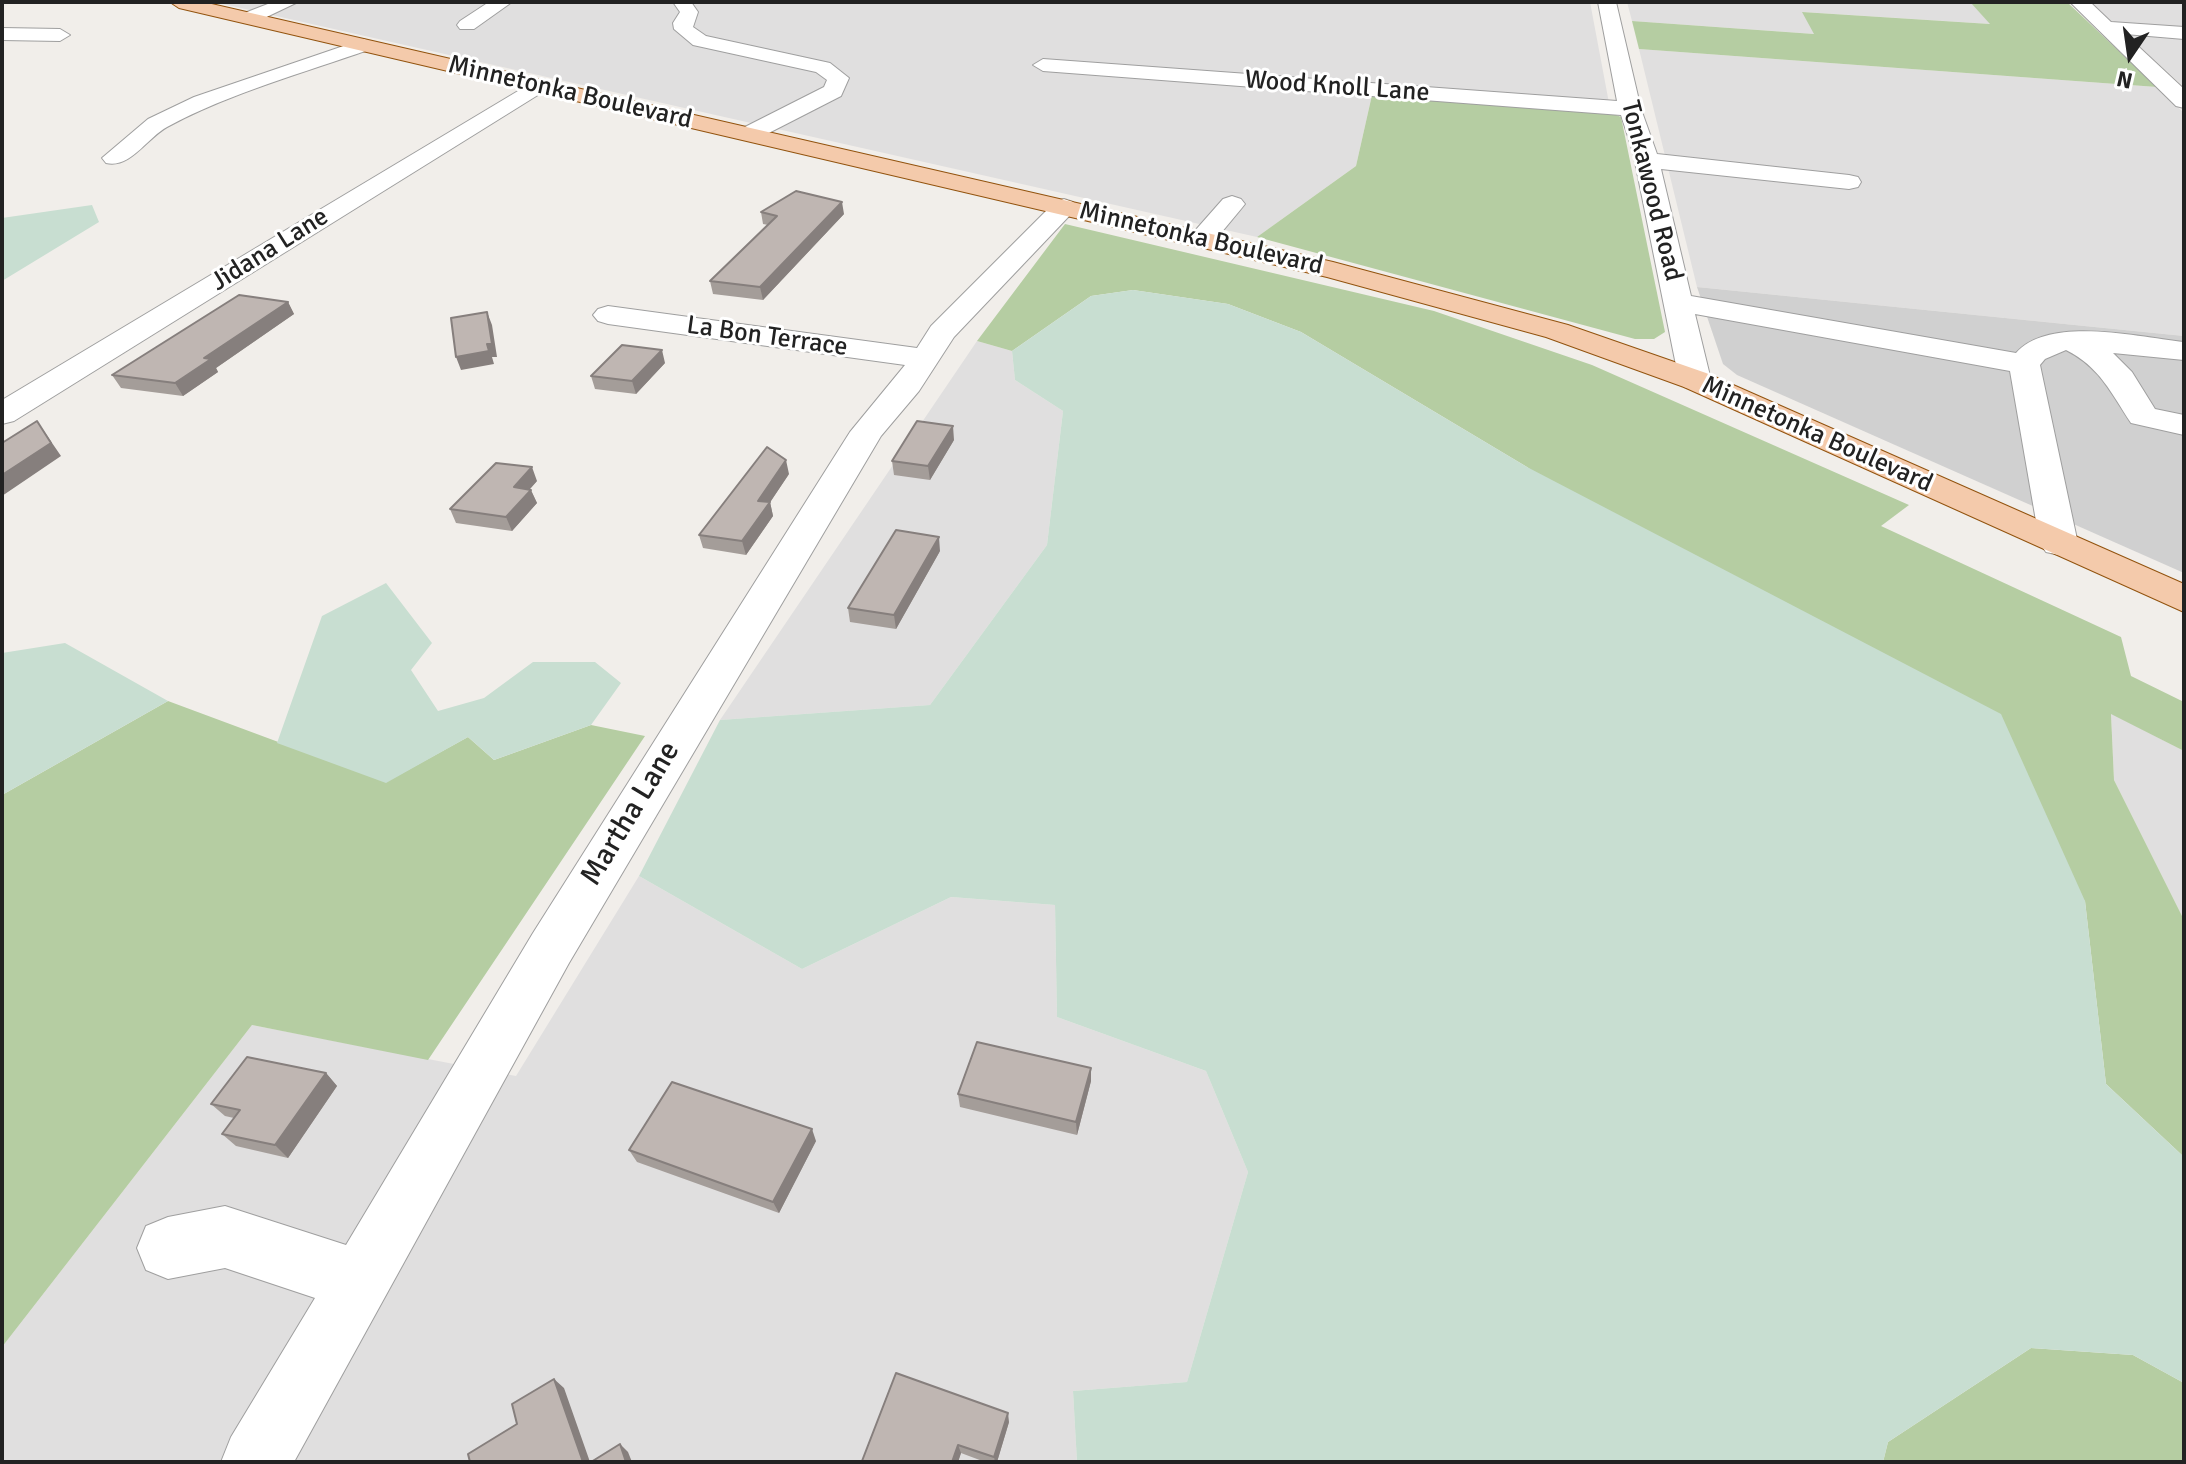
<!DOCTYPE html>
<html>
<head>
<meta charset="utf-8">
<style>
	body { margin:0 }
	#map { position:relative; width:2186px; height:1464px; overflow:hidden; background:#f1eeea; font-family:Signika,sans-serif }
	canvas { display:block }
	.frame { position:absolute; inset:0; border:4px solid #222; pointer-events:none }
	.north { position:absolute; left:2090px; top:16px; width:80px; height:80px; -webkit-text-stroke:6px #fff; paint-order:stroke; rotate:193deg; font-size:22px; font-weight:700; line-height:32px; text-align:center; color:#222 }
	.north::after { content:''; display:block; margin:auto; width:28px; height:36px; background:#222; clip-path:polygon(50% 0,100% 100%,50% 72%,0 100%) }
</style>
</head>
<body>
<div id="map">
<canvas width="2186" height="1464"></canvas>
<div class="frame"></div>
<div class="north">N</div>
</div>
<script>
const g = document.querySelector('canvas').getContext('2d');
g.lineJoin = 'round';
function paint(path, color) {
  g.fillStyle = color;
  g.fill(path, 'evenodd');
}
function trace(path, color, width, dash) {
  g.strokeStyle = color;
  g.lineWidth = width;
  g.lineCap = dash ? 'butt' : 'round';
  g.setLineDash(dash || []);
  g.stroke(path);
}
function label(font, color, halo, rows, align = 'center') {
  g.font = font + ' Signika,sans-serif';
  g.lineWidth = 6;
  g.setLineDash([]);
  g.textBaseline = 'middle';
  g.strokeStyle = halo;
  g.fillStyle = color;
  for (const [text, x, y, turn = 0] of rows) {
    g.save();
    g.translate(x, y);
    g.rotate((+turn || 0) * Math.PI / 180);
    g.textAlign = isNaN(turn) ? turn : align;
    if (halo) g.strokeText(text, 0, 0);
    g.fillText(text, 0, 0);
    g.restore();
  }
}
paint(new Path2D(`
	M214 2H1590L1609 103 1374 86 1356 166 1257 237Z
	M1627 2H1970L1991 24 1803 12 1815 34 1632 21Z
	M2089 2H2184V30L2112 23Z
	M2131 33 2184 37V87L2126 34Z
	M1639 49 2157 87 2184 113V336L1697 287Z
	M977 341 1012 351 1015 380 1063 411 1047 545 930 705 720 720Z
	M2111 713 2184 751V920L2114 780Z
	M639 876 802 969 951 897 1055 905 1057 1017 1206 1071 1248 1172 1187 1382 1073 1391 1077 1462H2V1347L252 1025 516 1076Z`), '#e0dfdf');
paint(new Path2D(`
	M1697 287 2184 336V573L1737 375 1723 364Z`), '#d0d0d0');
paint(new Path2D(`
	M1970 2H2067L2157 87 1639 49 1632 21 1814 34 1802 12 1990 24Z
	M1372 95 1614 114 1621 117 1665 332 1654 339H1635L1257 237 1356 166Z
	M1065 224 1434 311 1592 365 1909 505 1881 526 2121 637 2131 676 2184 702V751L2111 714 2114 780 2184 920V1157L2106 1084 2085 901 1527 467 1301 332 1228 304 1133 290 1091 296 1012 351 977 341Z
	M168 701 386 782 468 737 494 760 591 725 645 736 428 1060 252 1025 2 1347V795Z
	M2031 1348 2133 1355 2184 1383V1462H1883L1888 1442Z`), '#b5cda2');
paint(new Path2D(`
	M92 205 99 222 2 281V218Z
	M1133 290 1228 304 1301 332 1527 467 2001 714 2085 901 2106 1084 2184 1157V1383L2133 1355 2031 1348 1888 1442 1883 1462H1077L1073 1391 1187 1382 1248 1172 1206 1071 1057 1017 1055 905 951 897 802 969 639 876 720 720 930 705 1047 545 1063 411 1015 380 1012 351 1091 296Z
	M386 583 432 643 411 670 438 711 484 698 533 662H595L621 683 591 725 494 760 468 737 386 783 277 743 322 616Z
	M65 643 168 701 2 795V653Z`), '#c8ded1');
const minor = new Path2D(`
	M273 2H298L256 22H242L240 18 242 14Z
	M489 2H512L474 29H460L457 25 460 21Z
	M673 2H691L698 12 693 27 706 36 830 63 849 78 841 96 757 139H741L737 134 741 129 824 87 827 80 816 72 693 45 674 29 673 23 680 12Z
	M1598 2H1616L1641 109 1657 154 1849 175 1858 177 1861 182 1858 187 1849 189 1661 169 1691 296 2016 353C2049 315 2139 337 2184 342V360L2113 353 2132 372 2155 409 2184 415V435L2131 423C2111 393 2100 367 2066 350L2045 359 2040 365 2078 544 2072 552 2059 555 2046 552 2040 544 2010 371 1695 314 1711 380 1706 387 1695 389 1684 387 1679 380 1633 152 1621 115 1043 71 1033 65 1043 59 1617 101Z
	M2070 2H2090L2111 22 2184 27V39L2125 34 2184 89V108L2176 106Z
	M2 28 60 29 70 35 60 41 2 40Z
	M364 39 374 45 371 49C303 73 230 93 167 127 147 138 130 169 106 163L102 158 148 119 194 97Z
	M538 79 546 80 549 85 546 90 14 421 2 424V400Z
	M1232 196 1241 199 1245 204 1241 209 1211 245H1193L1189 239 1193 233 1223 199Z
	M1064 199 1073 202 1077 207 1073 212 954 337 919 391 881 436 569 963 294 1462H221L231 1437 315 1298 225 1268 168 1279 146 1270 137 1248 146 1226 168 1217 225 1206 346 1245 533 933 850 432 905 365 608 324 598 321 593 315 598 309 608 306 917 348 931 326 1055 202Z`);
const major = new Path2D(`
	M170 2H203L1333 262 1568 325 1706 373 2184 584V612L1684 387 1546 337 1327 277 179 8Z`);
trace(minor, '#9f9f9f', 2);
trace(major, '#92530e', 2);
paint(minor, '#fff');
paint(major, '#f4caab');
paint(new Path2D(`
	M761 212 844 214 763 300 713 294 710 281 768 225 763 224Z
	M288 302 294 314 216 368 218 372 183 396 121 388 112 375Z
	M665 363 636 394 595 389 591 376Z
	M954 440 930 480 894 475 892 461Z
	M789 474 770 502 773 516 746 555 703 548 699 535Z
	M537 481 530 489 537 503 512 531 456 523 450 509Z
	M940 551 896 629 850 622 848 608Z
	M326 1073 337 1086 288 1158 236 1146 222 1134 234 1118 225 1116 211 1104Z
	M1091 1081 1077 1135 960 1107 958 1094Z
	M816 1141 779 1213 637 1162 629 1150Z
	M1009 1422 997 1462H985L961 1453 958 1462H862V1461Z`), '#a49d99');
paint(new Path2D(`
	M842 202 844 214 763 300 760 287Z
	M288 302 294 314 216 368 218 372 183 396 175 383 204 358Z
	M487 312 492 325 497 357H492L494 364 461 370 456 357 487 344Z
	M662 350 665 363 636 394 632 381Z
	M37 421 61 456 2 496V475Z
	M953 426 954 440 930 480 928 466Z
	M786 460 789 474 769 504 770 502 773 516 746 555 742 541 758 501Z
	M532 467 537 481 519 501 514 487Z
	M531 490 537 503 512 531 506 517Z
	M939 537 940 551 896 629 894 615Z
	M1091 1068V1081L1077 1135 1076 1122Z
	M326 1073 337 1086 288 1158 275 1145Z
	M812 1129 816 1141 779 1213 773 1202Z
	M554 1379 564 1388 590 1462H583Z
	M1008 1413 1009 1422 997 1462H995L994 1457Z
	M620 1444 628 1452 632 1462H626Z
	M958 1445 961 1453 958 1462H952Z`), '#867f7d');
const building = new Path2D(`
	M796 191 842 202 760 287 710 281 777 216 761 212Z
	M239 295 288 302 204 358 211 359 175 383 112 375Z
	M487 312 492 344H487L489 351 456 357 451 318Z
	M622 345 662 350 632 381 591 376Z
	M37 421 51 443 2 475V443Z
	M917 421 953 426 928 466 892 461Z
	M767 447 786 460 758 501 770 502 742 541 699 535Z
	M496 463 532 467 514 487 531 490 506 517 450 509Z
	M896 530 939 537 894 615 848 608Z
	M977 1042 1091 1068 1076 1122 958 1094Z
	M247 1057 326 1073 275 1145 222 1134 240 1110 211 1104Z
	M672 1082 812 1129 773 1202 629 1150Z
	M896 1373 1008 1413 994 1457 958 1445 952 1462H865L862 1461Z
	M554 1379 583 1462H470L468 1454 517 1424 512 1404Z
	M620 1444 626 1462H591Z`);
paint(building, '#bfb6b2');
trace(building, '#867f7d', 2);
label('26px', '#222', '#fff', [
	["Wood Knoll Lane",1337,87,4],
	["Minnetonka Boulevard",570,93,13],
	["Tonkawood Road",1651,191,76],
	["Minnetonka Boulevard",1201,239,13],
	["Jidana Lane",270,250,-32],
	["La Bon Terrace",767,337,8],
	["Minnetonka Boulevard",1817,435,24]
]);
label('30px', '#222', '#fff', [
	["Martha Lane",631,814,-59]
]);
</script>
</body>
</html>
